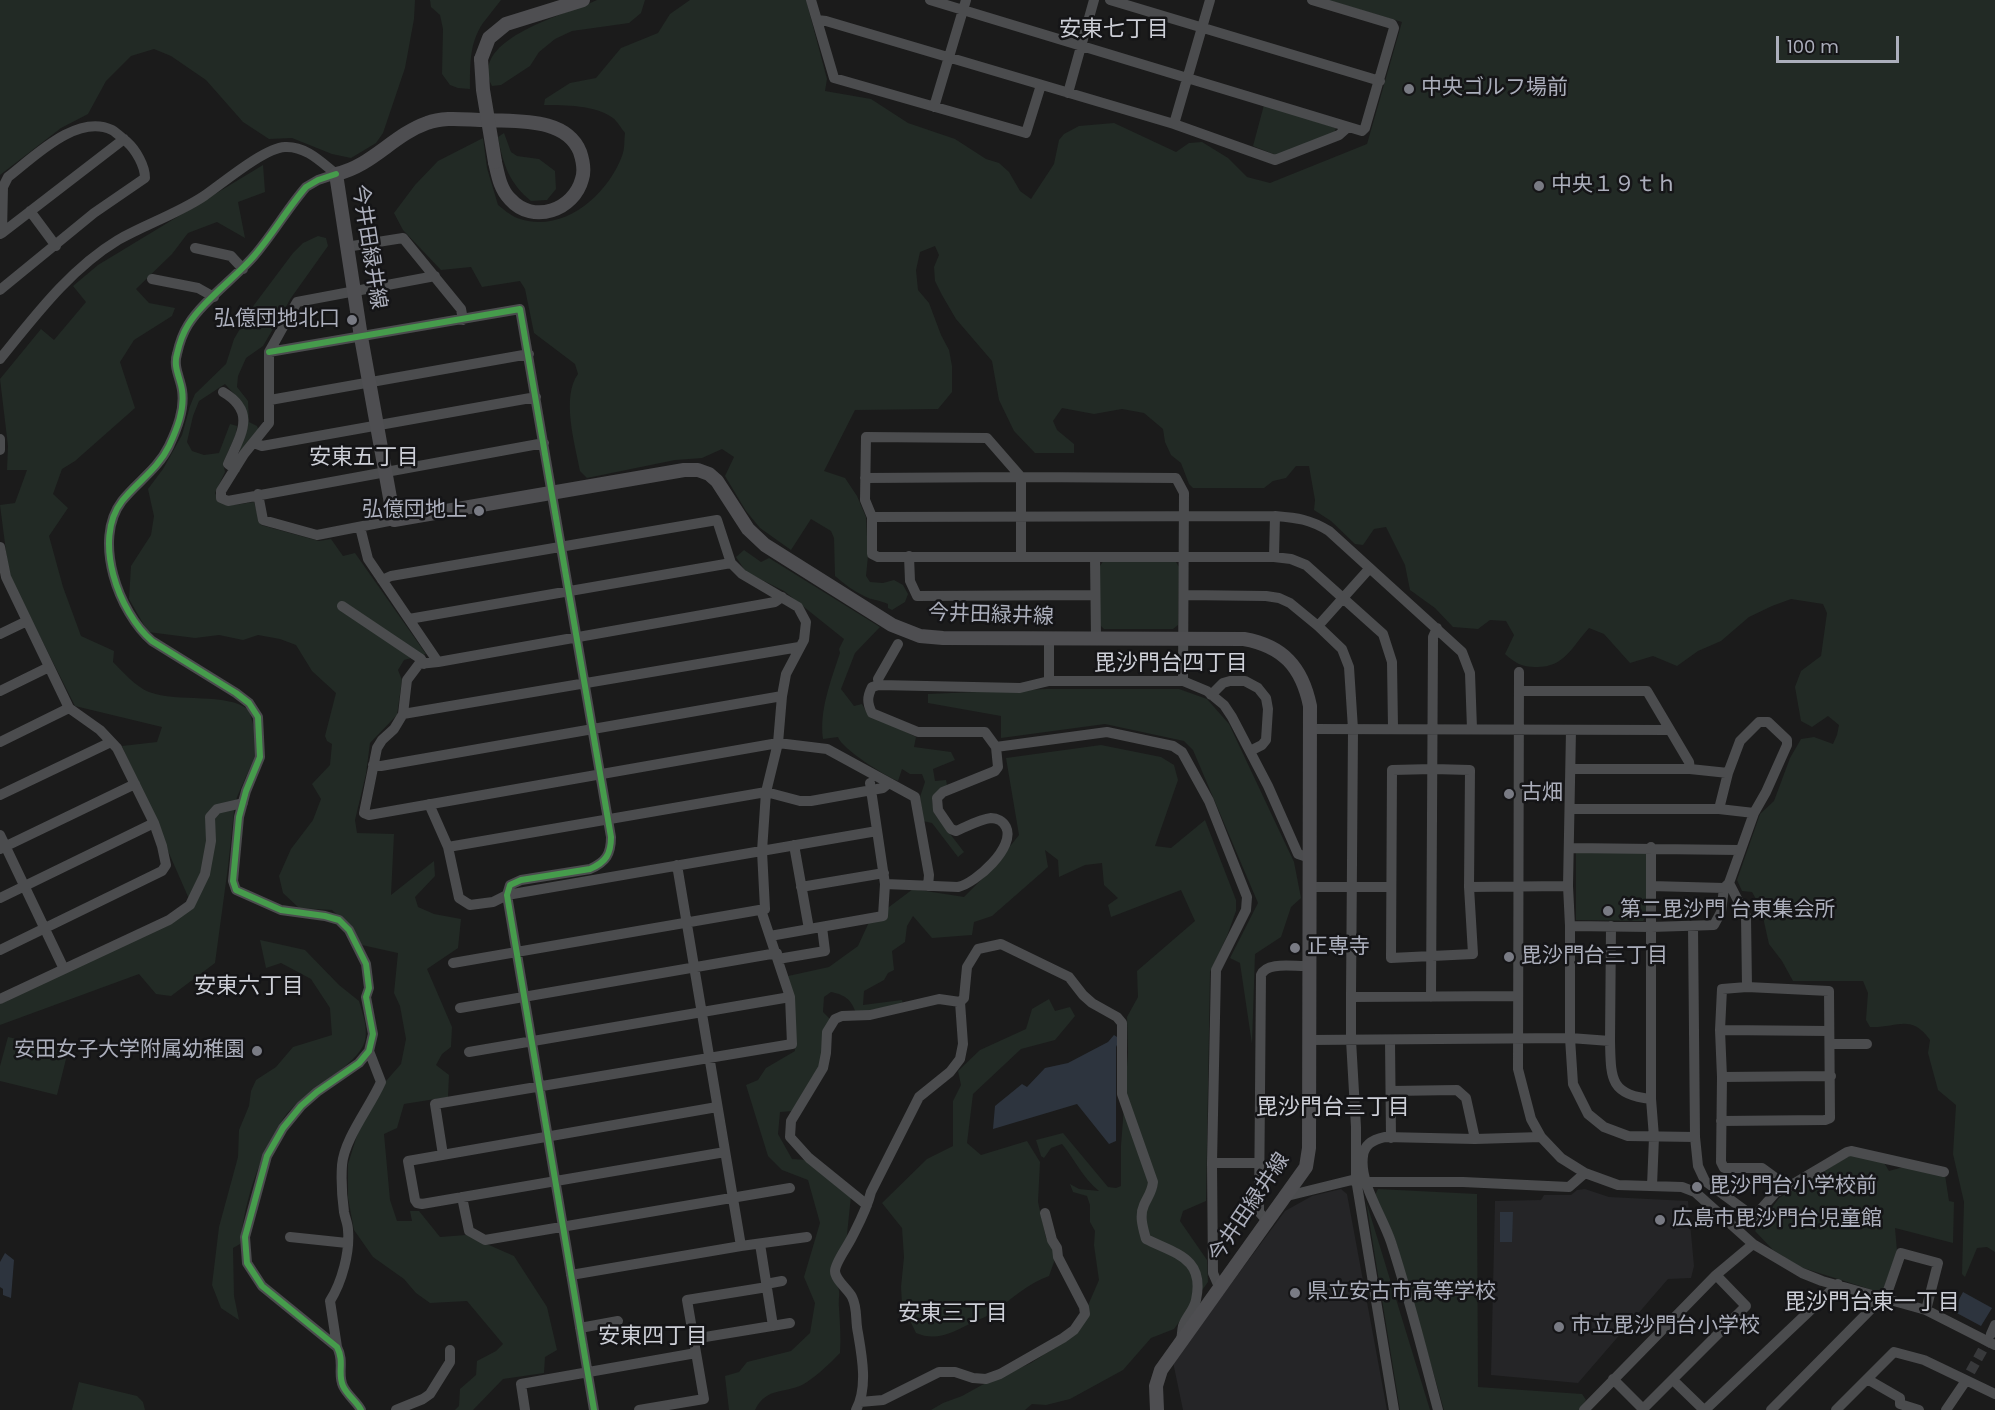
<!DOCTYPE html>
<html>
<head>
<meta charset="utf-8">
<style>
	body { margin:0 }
	#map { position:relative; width:1995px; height:1410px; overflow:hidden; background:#1b1b1b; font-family:Poppins,sans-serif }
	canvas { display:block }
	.scale { position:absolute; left:1776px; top:36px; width:123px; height:27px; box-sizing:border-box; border:3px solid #acafbc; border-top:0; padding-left:8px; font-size:18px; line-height:21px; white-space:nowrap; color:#acafbc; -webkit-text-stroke:4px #151517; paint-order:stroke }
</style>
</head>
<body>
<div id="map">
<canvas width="1995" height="1410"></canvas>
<div class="scale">100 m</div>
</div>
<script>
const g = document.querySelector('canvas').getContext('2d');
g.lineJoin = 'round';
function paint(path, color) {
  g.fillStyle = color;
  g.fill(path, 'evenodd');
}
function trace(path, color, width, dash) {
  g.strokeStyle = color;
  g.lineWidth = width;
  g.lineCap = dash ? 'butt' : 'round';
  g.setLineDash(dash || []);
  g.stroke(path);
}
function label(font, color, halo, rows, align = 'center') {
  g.font = font + ' Poppins,"Noto Sans JP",sans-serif';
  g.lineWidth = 5;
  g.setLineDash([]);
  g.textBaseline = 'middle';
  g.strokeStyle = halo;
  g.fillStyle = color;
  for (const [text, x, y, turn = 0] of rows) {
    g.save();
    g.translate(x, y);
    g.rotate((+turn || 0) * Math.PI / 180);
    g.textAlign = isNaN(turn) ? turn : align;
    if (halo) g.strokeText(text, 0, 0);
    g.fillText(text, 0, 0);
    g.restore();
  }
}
paint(new Path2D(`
	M1341 1189 1347 1194 1387 1410H1183L1173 1362 1285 1211 1312 1196Z
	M1585 1189 1609 1197 1688 1201 1694 1266 1691 1278 1668 1279 1578 1383 1491 1375 1495 1201 1541 1200 1544 1195H1571L1577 1190Z`), '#252527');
paint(new Path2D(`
	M0 0H415L414 19 405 68 383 133 376 143 351 158 332 154 292 138 269 139 243 122 206 80 171 56 154 49 131 56 106 81 88 114 61 128 0 175Z
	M430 0H501C495 8 489 15 483 23 469 43 470 67 470 89L458 88 450 85 442 74 443 29 440 15 431 7Z
	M597 0H645L641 13 629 23 572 31 555 39 539 52 530 66 501 85 492 86C467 38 569 14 597 0Z
	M690 0H806L827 79 825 91 871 99 908 123 955 139 986 159 999 163 1009 172 1020 191 1031 199 1054 164 1059 140 1064 134 1079 126 1114 123 1176 152 1189 143 1202 142 1228 158 1247 177 1270 183 1367 144 1402 22 1327 0H1995V1252L1987 1247 1977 1248 1965 1277 1962 1274 1964 1202 1953 1154 1956 1105 1938 1090 1928 1053 1930 1040C1911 1013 1898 1028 1870 1027L1866 1020 1868 993 1863 981H1793L1782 961 1769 944 1761 908 1752 892 1742 891 1737 880 1760 814 1774 801 1790 758 1801 739 1814 737 1833 744 1837 735 1839 725 1828 716 1812 727 1801 721 1795 687 1801 671 1821 656 1827 613 1823 604 1791 599 1772 606 1749 617 1721 641 1698 651 1677 666 1653 656 1630 663 1604 634 1589 628C1571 648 1564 668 1535 667 1522 667 1515 663 1505 654L1514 635 1506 621 1490 620 1478 629 1453 627 1435 608 1410 590 1405 565 1386 527 1374 529 1363 545 1355 544 1331 521 1314 510 1315 500 1309 466H1296L1286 478 1273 481 1264 488H1193L1189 484 1181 463 1171 455 1165 442 1163 429 1144 413 1122 409 1094 414 1062 408 1053 421 1057 430 1074 444V453H1035L1014 431 999 400 992 361 956 319 942 295 935 281 934 267 939 255 935 246 920 252 916 270 918 290 929 303 941 335 949 350 952 366V392L938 409 855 410 824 471 845 478 857 496 866 517 868 556 866 576 870 582 883 583 894 580 903 585 908 594 905 602 892 610 888 608V604C880 600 871 600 864 596 854 591 844 584 835 576L834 538 831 531 811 519 791 550 760 528 746 511 725 476 734 457 722 449 702 458 675 460 587 478 580 471C575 444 561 397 578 374L575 364 534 333 525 289 520 281 482 287 471 267 441 270 403 230 394 213 415 185 438 161 483 138 487 168 498 205C503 209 510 215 517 218 562 235 607 196 622 156 625 149 624 140 625 133 621 128 617 121 613 118 596 105 564 105 544 105L545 99 570 83 596 78 621 48 658 33 670 14Z
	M1264 105 1336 128 1334 133 1276 155 1253 146Z
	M504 133 511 152 517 156 539 159 555 171 556 189 547 200 531 201C509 183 503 164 498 137Z
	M263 165 265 192 238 202 245 238 217 222 188 233 172 254 136 289 149 303 175 308 172 316 134 340 120 362 135 408 75 461 62 469 53 494 68 508 49 536 63 587 81 636 114 651 113 662C123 672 136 687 149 692 178 703 227 692 249 710L255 731 256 754 237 797 234 811 228 867 215 963 171 996 156 994 139 974 0 1025V1004L193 908 122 746 157 742 162 727 75 706 9 575 0 505 15 503 27 470H7L8 446 0 379 41 329 54 340 86 302 73 286 98 265Z
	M318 236 326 238 328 246 291 298 263 346 246 358 238 376 237 387 248 401 249 422 257 426 259 431 240 451 238 447C250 412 251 412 225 384L199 401 193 416 187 442 192 451 204 455 219 453 230 424 237 426 236 434 223 463 225 472 215 493C222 510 238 504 254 502L261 525 319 541 331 539 343 556 355 553 426 654 404 660 398 670 402 680 397 715 370 743 366 774 355 820 357 833 394 834 391 895 434 861 435 876 415 897 418 907 434 914 461 919 458 948 427 969 452 1027 451 1047 442 1054 436 1065 449 1075 448 1097 404 1104 397 1128 384 1134 390 1200 397 1221H412L410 1211H419L440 1237 466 1235 514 1256 547 1307 557 1350 545 1357 544 1373 503 1379 473 1410H455L459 1406 460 1389 476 1375 477 1361 496 1351 503 1344 467 1301 430 1303 416 1293 404 1279 373 1257 354 1230 348 1198V1164L360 1126 386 1081 401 1064 406 1039 400 1006 394 993 398 953 362 945 349 926 332 910 299 908 283 893 279 876 291 849 313 820 321 799 312 784 330 765 332 744 327 741 325 736 336 693 312 671 296 645 280 639 258 635 243 640 219 635 195 638 148 632 129 599 131 566 151 535 154 516 148 489 163 469 182 435 190 406 195 394 226 364 234 339 254 305 293 253 303 243Z
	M744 550 761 562 769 558 880 627 855 653 841 689 854 706 862 704 867 713 916 737 914 747 951 752 955 760 933 769 935 781 946 780 947 785 939 791 932 800 934 813 964 852 958 857 932 823 923 821 920 797 925 782 922 774H910L902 769 898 781C885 776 842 749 838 737L823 739C819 711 831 680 840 653L839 649 844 639 784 591 746 572 736 557Z
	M1104 560 1176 562 1179 567 1178 625 1173 629H1104L1100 625V566Z
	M1047 689H1179L1207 699 1229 724 1294 862 1301 898 1291 907 1281 937 1255 954 1252 1044 1240 963 1230 958 1258 903 1193 750 1184 741 1105 724 1001 738V716L928 703V694Z
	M1101 745 1161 757 1174 765 1178 780 1155 846 1171 848 1205 820 1236 900V911L1227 936 1210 972 1206 1201 1183 1211 1180 1221 1207 1260 1208 1282 1174 1329 1151 1338 1123 1370 1070 1399 1046 1405 1032 1404 1025 1410H931L943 1403 962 1396 982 1385 1031 1363 1077 1333 1087 1318 1089 1303 1099 1280 1094 1245 1095 1231 1090 1222V1205L1087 1196 1073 1192 1070 1184 1079 1189 1099 1191C1083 1178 1075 1160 1062 1144L1051 1148 1044 1158 1041 1156 1036 1140 1063 1133 1108 1187 1116 1188 1121 1186V1146L1128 1053 1127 1017 1138 997 1137 971 1195 921 1181 890 1111 917 1108 905 1118 898 1104 885 1102 863 1085 865 1059 877 1058 860 1045 850 1048 867 992 916 974 922 972 935 932 938 913 916 907 926 905 942 892 951 894 970 888 973 884 980 864 991 863 1005 902 1000 903 1004 856 1013C851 999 845 995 831 992L824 997 823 1012 830 1019 820 1067 793 1111 780 1112 778 1134 792 1159 807 1160 851 1196 846 1244 835 1280C842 1294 838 1294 839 1308 840 1324 841 1338 840 1353 830 1363 819 1374 807 1382 788 1395 767 1385 755 1410H729L725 1376 739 1372 747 1362 791 1351 810 1333 815 1303 804 1277 820 1223 808 1180 782 1170 768 1156 746 1085 758 1080 766 1068 795 1051V1023L788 976 829 967 858 946 869 922 913 889 964 897 992 869 1019 835 1006 758Z
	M1576 851 1647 852V915L1643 921 1576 920Z
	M260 940 305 950 339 985 359 1001C363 1014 368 1028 365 1041 357 1068 302 1090 283 1119 259 1156 245 1200 240 1244L233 1248 234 1296 239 1320 221 1308 212 1285 219 1227 238 1157 239 1130 249 1106 251 1091 256 1080 276 1067 293 1047 332 1035 330 1008 311 979 281 963 266 968Z
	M1049 999 1055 1011 1070 1007 1075 1016 1055 1040 1021 1049 973 1094 967 1143 981 1155 1027 1141 1040 1162 1038 1202 1046 1238 1053 1249 1054 1262 1049 1276C1027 1284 1013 1298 994 1312 988 1316 980 1319 973 1322 954 1332 937 1342 916 1333L902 1304 901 1287 904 1257 902 1228 882 1203 927 1159 953 1146V1101L961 1085 958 1071 980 1050 1026 1029 1032 1009Z
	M8 1037 68 1051 57 1095 0 1081V1066Z
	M1851 1155 1883 1161 1889 1171 1907 1166 1945 1175 1949 1201 1954 1202 1953 1243 1895 1228 1897 1251 1883 1290 1879 1292 1800 1267 1773 1250 1755 1231 1779 1198Z
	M1378 1189 1477 1194 1478 1387 1582 1394 1586 1400 1580 1410H1444L1395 1239 1375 1195Z
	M1366 1201 1430 1410H1400Z
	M79 1382 137 1396 143 1402 145 1410H72Z`), '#222a25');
paint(new Path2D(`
	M1114 1035 1120 1039 1116 1047V1141L1109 1144 1077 1104 993 1129 995 1106 1022 1084 1027 1087 1045 1068 1068 1063 1108 1042Z
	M1500 1212H1513L1512 1242H1500Z
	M5 1253 14 1260 11 1298 3 1295V1289L0 1287V1262Z
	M1963 1292 1992 1308 1981 1326 1953 1311Z`), '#2d343e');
trace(new Path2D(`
	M1963 1385 1991 1335`), '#38393b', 10, [10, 5]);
trace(new Path2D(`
	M811 0 834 78 1026 133 1041 85
	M930 0 1362 131 1365 128 1394 28 1392 24 1312 0
	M1110 0 1380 81
	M817 20 826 21 1174 124 1275 160 1339 135 1348 127
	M1068 93 1094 0
	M934 107 966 0
	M1174 124 1210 0
	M336 174 318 180 306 187C287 209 273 234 254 256 235 278 202 302 188 325 183 333 179 345 177 354 173 367 180 377 182 390 185 409 177 429 169 446 158 469 137 482 122 501 92 540 119 613 152 641L236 693 249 703 258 717 260 757 246 791 239 817 233 881 236 890 281 910 325 916 339 920 349 930 366 964 369 988 366 997 373 1034 369 1051 359 1063 317 1092 301 1106 283 1128 267 1156 245 1237 247 1263 262 1286 337 1347C345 1362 337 1373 343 1386 347 1395 357 1402 361 1410
	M30 211 56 246
	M2 233 124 139
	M0 234 2 233 3 187 8 177C34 157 77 113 112 130 117 133 122 138 127 142 136 150 145 166 145 178L94 213 0 290
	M346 247 403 238 461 309 463 320
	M195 248 231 256 243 269
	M435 276 297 302 269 352V423L244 454 221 491V498L228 501 544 443
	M152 279 198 288 214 297
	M269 352 520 309 611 837C611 854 606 862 590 869L521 880 510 885 507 895 594 1410
	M0 359C35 316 70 269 118 240 146 224 177 214 204 196 223 183 264 148 285 147 306 146 321 162 336 174
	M223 392C257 412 241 434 228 464L235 469
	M270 400 529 354
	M0 439V450
	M254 443 262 446 536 397
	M865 478 1021 477 1176 478 1184 493 1183 681
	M258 494 263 520 317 535 394 520
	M872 517 1275 516C1298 518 1309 519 1329 531L1462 652 1470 673 1472 729
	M360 527 368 559 438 662 419 664 407 680 403 714 394 729 382 740 377 748 364 813 369 815 778 743 827 749 915 797 929 875 928 886
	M0 547 6 577 69 708 100 730 117 748 154 823 162 846 166 865 162 871 0 950
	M909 556 910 581 917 596 1095 595
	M1021 556V477L987 438 866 437 865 500 872 517V554L878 557H1274L1291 559 1306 565 1383 634 1392 662 1393 728
	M1095 557 1096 639
	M1274 557 1275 516
	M382 580 391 576 717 520 731 563 742 574 798 607 806 622 804 640 786 674 782 696 778 743 766 792 762 851 765 909 453 963
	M1185 595 1266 596 1279 598 1290 603 1318 626 1342 649 1349 667 1353 729 1351 997V1040L1356 1127V1179L1394 1410
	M342 606 421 659 424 664
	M409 619 731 563
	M1318 626 1369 569
	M0 634 27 621
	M438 662 775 602 782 597
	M1519 672 1518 1069 1531 1119 1541 1137 1561 1158 1585 1173 1618 1185 1682 1187 1695 1192 1753 1244 1802 1273 1822 1281 1926 1310 1995 1345
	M1049 681V639
	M879 685 878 679 898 644
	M0 691 49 667
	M1519 691H1647L1689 762 1690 769 1728 773
	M1211 695 1223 683 1230 681H1245L1258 688 1266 698 1268 709 1266 740 1262 745 1250 751
	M403 714 799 647
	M1310 729 1670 730
	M1571 730 1568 886 1570 926V1038L1573 1084 1588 1114 1604 1127 1628 1136 1695 1137
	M0 742 69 708
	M996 747 1107 732 1173 746 1182 752 1209 801 1247 897 1246 910 1216 970 1212 1163 1213 1273 1220 1289
	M373 765 381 766 782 696
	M1433 769 1470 770 1469 887 1473 954 1391 958 1392 770Z
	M1571 769H1690
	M0 795 111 742
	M429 804 448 847 459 898 470 905 493 902 507 895 877 831
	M1570 809H1719L1754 813
	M0 835 64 969
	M794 845 809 929
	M448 847 766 792 800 801H811L883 788 889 783
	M1651 847V1099L1654 1137 1652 1186
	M1570 848 1739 850
	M0 849 135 784
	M1729 883 1746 916 1747 987
	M885 884 958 887C976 883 1016 847 1006 827 1003 821 997 818 991 818 980 819 966 827 956 831L951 829 938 810 937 798 943 792 995 771 998 767 996 747 985 732H918L872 713C867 703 867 697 872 687L879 685 1020 688 1049 681H1183L1207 691 1224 705 1232 717 1268 786 1298 854 1310 858
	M1651 886 1724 888
	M801 887 884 873
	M1309 887H1390
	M1469 887 1568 886
	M0 898 154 823
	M1570 926 1651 927 1714 925 1721 912 1724 888 1729 883 1754 813 1766 792 1787 745V740L1768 722H1759L1740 741 1728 773 1719 809
	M1693 926 1695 1137 1698 1166 1705 1181 1754 1217 1776 1192 1788 1187 1847 1152 1851 1151 1944 1172
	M770 936 883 916 885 884 870 783
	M778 959 825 951 822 927
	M1351 997 1518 996
	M1431 997 1433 637 1437 628
	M0 999 169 920 190 905 205 874 211 841 210 817 217 809 243 803
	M460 1008 777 953
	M1720 1030 1829 1031
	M1309 1040 1570 1038 1610 1041C1611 1077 1609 1095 1651 1099
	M1390 1040 1391 1138
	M1610 1041 1611 926
	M1830 1044H1867
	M469 1052 790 997
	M1722 1077 1831 1076
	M1391 1091 1457 1090 1466 1098 1475 1139
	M717 1107 408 1161 415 1200 417 1203 422 1204 725 1152
	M1721 1121 1825 1120 1830 1118 1829 991 1747 987 1722 989 1720 1030 1722 1077 1721 1162 1724 1168H1762L1788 1187
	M443 1155 435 1104 792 1044 790 997 761 910
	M1212 1163H1259
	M1366 1182H1463L1569 1187 1585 1173
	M1287 1196 1356 1179
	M462 1197 469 1231 485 1240 790 1188
	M867 1205 809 1158 790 1137 791 1121 823 1068 826 1053 827 1032 835 1019 842 1016 870 1015 939 999 960 1002
	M1268 1222 1259 1212 1261 975C1267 961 1295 967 1308 966
	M290 1237 347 1243
	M760 1244 773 1326
	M741 1246 807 1237
	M571 1275 741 1246 677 865
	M766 1284 782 1281
	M1885 1299 1901 1253 1938 1263 1926 1310
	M580 1328 618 1321
	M1991 1334 1995 1325
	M693 1339 790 1323
	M337 1347 330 1301C342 1282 350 1252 348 1230 348 1224 345 1218 344 1212 342 1197 341 1180 342 1165 344 1139 370 1107 381 1082L369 1051
	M1613 1379 1643 1409
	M1867 1379 1900 1398V1404L1919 1410
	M1673 1380 1704 1410
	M860 1402 883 1400 939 1372H955L973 1378 986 1379 1000 1374 1063 1338 1074 1330 1085 1314 1084 1307 1058 1257 1057 1248 1052 1240 1045 1213
	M396 1410 423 1399 430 1394 450 1362V1350
	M525 1410 521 1384 696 1353
	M639 1410 704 1399 687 1300 767 1287
	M856 1410C868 1388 862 1356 858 1333 855 1321 858 1309 852 1297 848 1289 835 1280 835 1271 835 1263 847 1247 851 1239 859 1223 867 1209 871 1192L919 1097 950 1072 960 1059 963 1044 960 1002 964 998 967 967 978 949 1001 944 1069 977 1083 995 1092 1003 1117 1017 1122 1023V1094L1153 1182C1152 1192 1148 1196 1144 1205 1139 1216 1143 1228 1146 1239 1176 1254 1205 1258 1196 1300 1194 1310 1186 1317 1183 1326 1182 1330 1182 1336 1181 1340
	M1438 1410C1423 1354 1409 1297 1391 1242 1383 1217 1359 1183 1363 1156 1364 1144 1375 1139 1385 1137L1475 1139 1541 1137
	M1584 1410 1716 1275 1753 1244
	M1642 1410 1746 1306 1716 1275
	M1705 1410 1838 1284
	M1771 1410 1882 1298
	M1836 1410 1894 1352 1924 1360 1995 1394
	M1946 1410 1963 1385`), '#4b4c4e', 10);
trace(new Path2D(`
	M481 59 489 38 506 24 583 0
	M495 162C498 175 500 189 510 199 533 225 574 210 582 179 585 170 583 161 580 152 566 117 517 122 486 120 467 120 445 116 427 123 393 135 372 166 336 174L361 337 394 520 684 470H698L709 474 717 481 748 529 765 545 892 625 920 636 943 638 1244 639C1283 646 1302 667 1310 706L1309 1148 1306 1167 1161 1370 1156 1386 1157 1410`), '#4e4e51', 14);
trace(new Path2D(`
	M481 59 483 90 495 162`), '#4e4e51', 14);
trace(new Path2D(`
	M336 174 318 180 306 187C287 209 273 234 254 256 235 278 202 302 188 325 183 333 179 345 177 354 173 367 180 377 182 390 185 409 177 429 169 446 158 469 137 482 122 501 92 540 119 613 152 641L236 693 249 703 258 717 260 757 246 791 239 817 233 881 236 890 281 910 325 916 339 920 349 930 366 964 369 988 366 997 373 1034 369 1051 359 1063 317 1092 301 1106 283 1128 267 1156 245 1237 247 1263 262 1286 337 1347C345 1362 337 1373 343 1386 347 1395 357 1402 361 1410
	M269 352 520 309 611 837C611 854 606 862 590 869L521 880 510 885 507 895 594 1410`), '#469c4c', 6);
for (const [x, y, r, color] of [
	[1409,89,6,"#797b84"],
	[1539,186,6,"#797b84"],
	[352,320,6,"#797b84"],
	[479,511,6,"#797b84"],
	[1509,794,6,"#797b84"],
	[1608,911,6,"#797b84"],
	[1295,948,6,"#797b84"],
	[1509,957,6,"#797b84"],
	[257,1051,6,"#797b84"],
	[1697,1187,6,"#797b84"],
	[1660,1220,6,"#797b84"],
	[1295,1293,6,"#797b84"],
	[1559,1327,6,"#797b84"]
]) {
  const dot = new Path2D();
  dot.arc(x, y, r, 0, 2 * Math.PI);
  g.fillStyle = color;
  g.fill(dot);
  trace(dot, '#151517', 2);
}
label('21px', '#acafbc', '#151517', [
	["中央ゴルフ場前",1421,89],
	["中央１９ｔｈ",1551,186],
	["弘億団地北口",340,320,"right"],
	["弘億団地上",467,511,"right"],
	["古畑",1521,794],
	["第二毘沙門 台東集会所",1620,911],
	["正専寺",1307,948],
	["毘沙門台三丁目",1521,957],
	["安田女子大学附属幼稚園",245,1051,"right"],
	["毘沙門台小学校前",1709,1187],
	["広島市毘沙門台児童館",1672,1220],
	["県立安古市高等学校",1307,1293],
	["市立毘沙門台小学校",1571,1327]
], 'left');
label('21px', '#acafbc', '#151517', [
	["今井田緑井線",368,247,81],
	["今井田緑井線",991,616,2],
	["今井田緑井線",1250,1208,-56]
]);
label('22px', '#cdcfd7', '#151517', [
	["安東七丁目",1114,30],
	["安東五丁目",364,458],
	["毘沙門台四丁目",1171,664],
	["安東六丁目",249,987],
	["毘沙門台三丁目",1333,1108],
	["毘沙門台東一丁目",1872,1303],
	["安東三丁目",953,1314],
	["安東四丁目",653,1337]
]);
</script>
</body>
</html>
